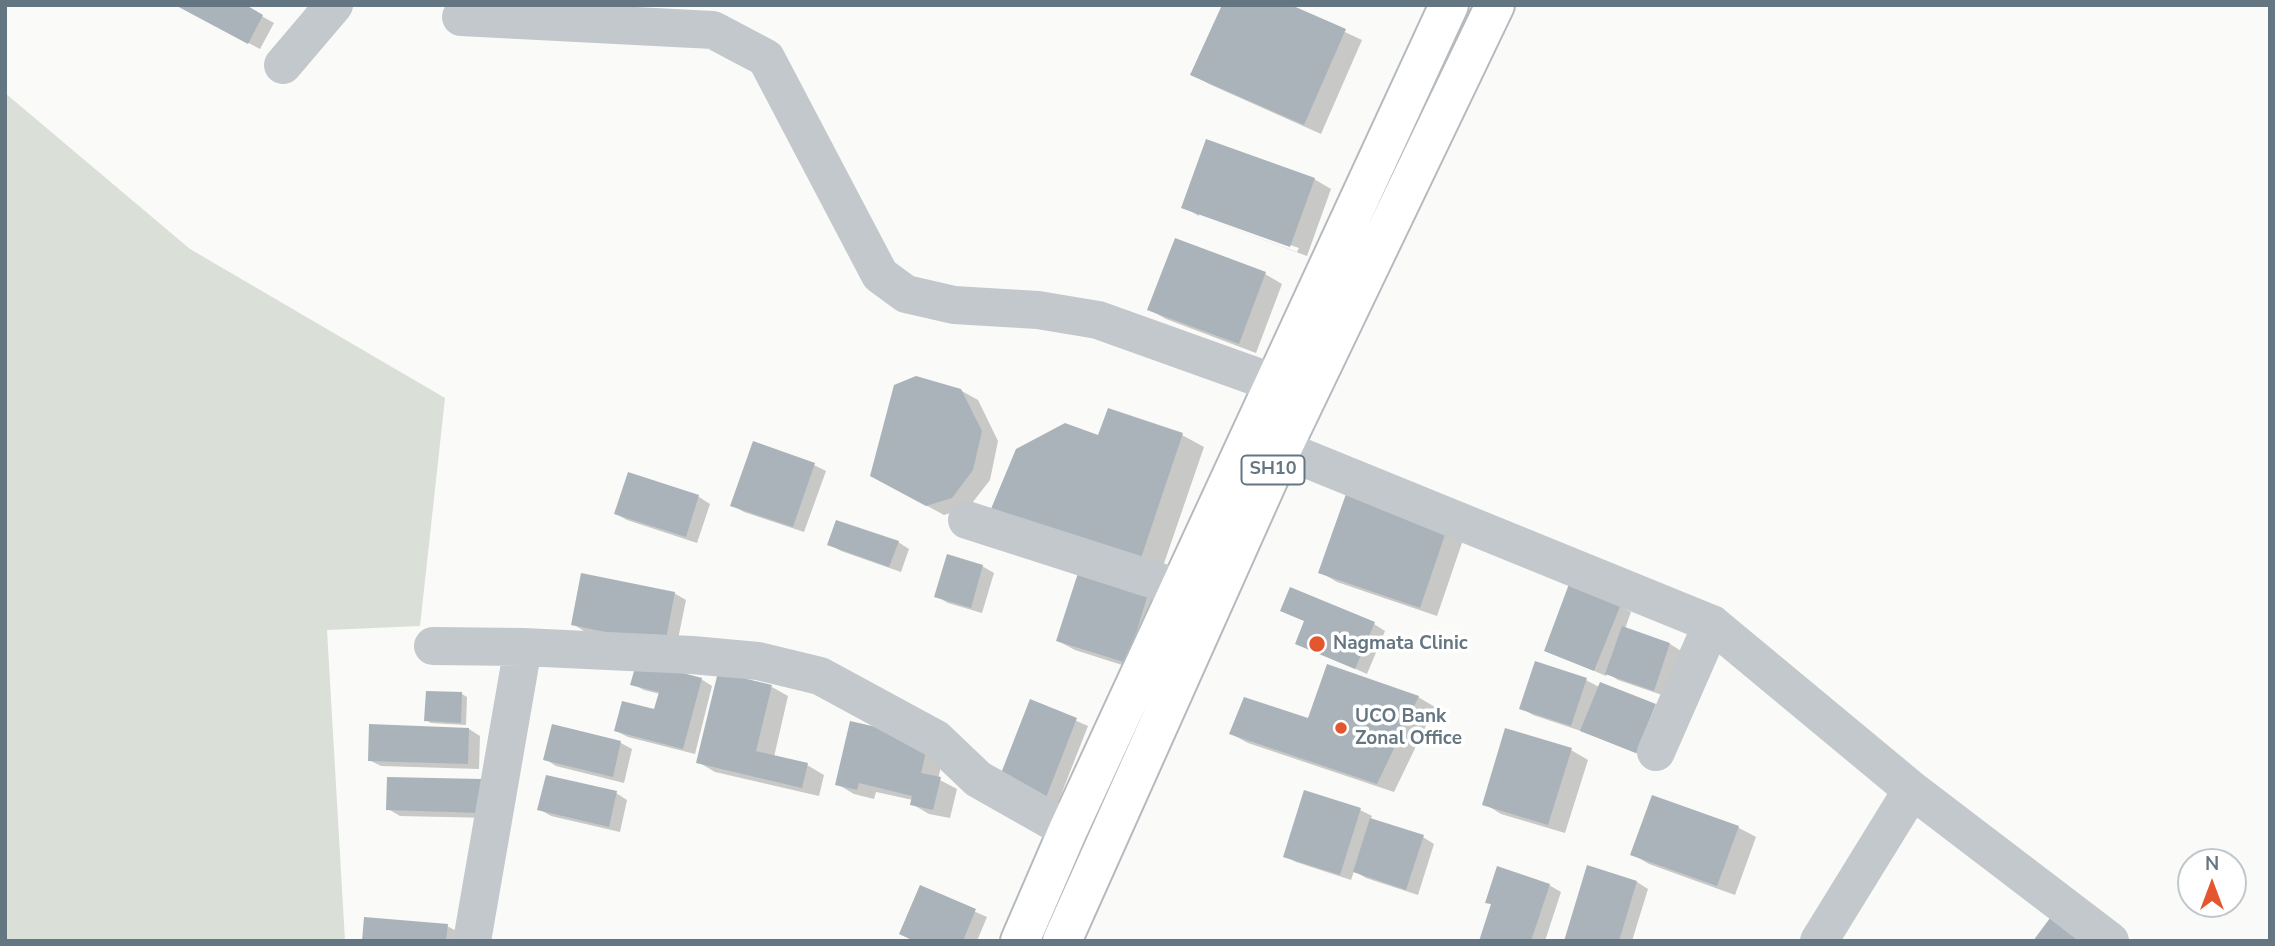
<!DOCTYPE html>
<html>
<head>
<meta charset="utf-8">
<style>
	body { margin:0 }
	#map { position:relative; width:2275px; height:946px; overflow:hidden; background:#fafaf8; font-family:"Nunito Sans",sans-serif }
	canvas { display:block }
	.frame { position:absolute; inset:0; border:7px solid #657683; pointer-events:none }
	.north { position:absolute; left:2177px; top:848px; width:70px; height:70px; box-sizing:border-box; background:#fff; border:2px solid #c1c8cd; border-radius:50%; rotate:0deg; font-size:19px; font-weight:700; line-height:28px; text-align:center; color:#657683 }
	.north::after { content:''; display:block; margin:auto; width:24px; height:32px; background:#e4572e; clip-path:polygon(50% 0,100% 100%,50% 72%,0 100%) }
</style>
</head>
<body>
<div id="map">
<canvas width="2275" height="946"></canvas>
<div class="frame"></div>
<div class="north">N</div>
</div>
<script>
const g = document.querySelector('canvas').getContext('2d');
g.lineJoin = 'round';
function paint(path, color) {
  g.fillStyle = color;
  g.fill(path, 'evenodd');
}
function trace(path, color, width, dash) {
  g.strokeStyle = color;
  g.lineWidth = width;
  g.lineCap = dash ? 'butt' : 'round';
  g.setLineDash(dash || []);
  g.stroke(path);
}
function label(font, color, halo, rows, align = 'center') {
  g.font = font + ' "Nunito Sans",sans-serif';
  g.lineWidth = 7;
  g.setLineDash([]);
  g.textBaseline = 'middle';
  g.strokeStyle = halo;
  g.fillStyle = color;
  for (const [text, x, y, turn = 0] of rows) {
    g.save();
    g.translate(x, y);
    g.rotate((+turn || 0) * Math.PI / 180);
    g.textAlign = isNaN(turn) ? turn : align;
    if (halo) g.strokeText(text, 0, 0);
    g.fillText(text, 0, 0);
    g.restore();
  }
}
paint(new Path2D(`
	M5 93 190 249 445 398 420 626 327 630 345 941H5Z`), '#dadfd7');
paint(new Path2D(`
	M242 5 274 23 260 49 188 11Z
	M1287 5 1362 40 1321 134 1209 84 1193 75Z
	M1314 179 1331 189 1307 256 1199 216 1297 252 1299 248 1199 213V216L1183 207Z
	M1176 240 1265 274 1282 284 1256 353 1166 319 1150 310Z
	M960 390 978 400 998 441 990 480 969 507 944 515 889 485Z
	M1182 435 1204 447 1159 578 1012 528 1099 437Z
	M814 465 826 471 804 532 744 512 732 505Z
	M629 474 699 497 710 504 697 543 627 520 616 514Z
	M1447 531 1463 540 1437 616 1337 582 1320 572Z
	M898 542 909 549 901 572 841 551 829 544Z
	M982 566 994 573 982 613 948 603 936 596Z
	M674 593 686 600 676 649 584 631 573 624Z
	M1148 596 1165 606 1144 672 1075 650 1058 641Z
	M1620 606 1631 612 1625 629 1670 644 1681 651 1665 696 1618 680 1607 673 1606 676 1546 650Z
	M1306 622 1374 624 1385 631 1367 674 1297 643Z
	M1536 663 1586 680 1599 687 1648 758 1584 732 1533 715 1521 708Z
	M701 679 712 686 695 754 628 737 616 731 656 711 660 694 644 690 632 684Z
	M772 687 788 696 774 757 807 765 824 775 819 796 715 772 698 762Z
	M462 694 467 697 466 725 431 723 426 720Z
	M1418 697 1435 707 1394 792 1248 743 1231 734 1309 720Z
	M1031 701 1088 726 1057 805 1011 787Z
	M851 723 945 750 938 779 957 789 950 818 929 814 912 804 913 800 876 792 874 799 854 794 837 784Z
	M553 726 621 743 632 749 624 783 556 766 545 759Z
	M469 729 480 736 479 769 381 766 369 760Z
	M1571 750 1588 760 1565 833 1501 814 1485 804Z
	M493 787 492 818 400 816 388 809Z
	M616 793 627 800 620 832 551 816 539 809Z
	M1653 797 1739 828 1756 837 1735 895 1649 864 1632 854Z
	M1360 810 1372 816 1370 820 1423 837 1434 844 1418 895 1366 878 1354 871 1351 880 1296 862 1285 856Z
	M1588 867 1637 882 1648 889 1632 941H1566Z
	M1549 885 1561 892 1545 941H1481L1492 905 1487 902Z
	M921 888 987 917 977 941H914Z
	M447 926 464 935V941H364Z`), '#0003');
paint(new Path2D(`
	M175 5H246L263 15 248 44Z
	M1222 5H1291L1346 29 1304 125 1190 75Z
	M1206 139 1315 178 1290 247 1181 208Z
	M1175 238 1266 272 1239 344 1147 310Z
	M916 376 961 389 982 431 973 470 952 498 926 506 870 476 894 385Z
	M1108 408 1183 433 1138 567 988 516 1016 449 1065 423 1098 435Z
	M753 441 815 463 793 527 730 506Z
	M628 472 699 495 686 537 614 514Z
	M1346 494 1447 529 1420 608 1318 573Z
	M836 520 899 541 889 567 827 545Z
	M947 554 983 565 971 608 934 597Z
	M581 573 675 592 665 644 571 625Z
	M1078 573 1148 594 1127 663 1056 641Z
	M1569 584 1621 604 1594 671 1544 651Z
	M1290 587 1375 622 1355 669 1295 644 1304 621 1280 611Z
	M1622 626 1670 643 1654 691 1605 674Z
	M637 661 702 678 683 749 614 731 622 701 654 709 659 692 630 685Z
	M1535 661 1587 678 1571 726 1519 709Z
	M1327 664 1419 696 1377 784 1229 734 1244 697 1308 718Z
	M718 672 772 685 756 751 808 763 802 788 696 763Z
	M1600 682 1656 704 1636 753 1580 731Z
	M426 691 462 692 461 723 424 721Z
	M1030 699 1077 718 1045 800 998 781Z
	M850 721 929 739 921 773 941 777 933 810 910 805 912 796 859 783 857 790 835 785Z
	M369 724 469 728 468 764 368 761Z
	M552 724 621 741 613 777 543 760Z
	M1505 728 1572 748 1548 825 1482 805Z
	M546 775 617 791 609 827 537 810Z
	M387 777 482 779 481 813 386 810Z
	M1304 790 1361 808 1340 875 1283 857Z
	M1652 795 1739 826 1717 886 1630 855Z
	M1370 818 1424 835 1406 890 1353 872Z
	M1587 865 1637 881 1619 941H1564Z
	M1497 866 1550 884 1531 941H1479L1491 904 1485 903Z
	M920 885 976 909 963 941H914L899 934Z
	M364 917 448 924 446 941H362Z
	M2050 918 2079 941H2033Z`), '#aab3b9');
const primary = new Path2D(`
	M1020 941 1068 830 1449 5
	M1062 941 1282 449 1495 5`);
trace(primary, '#b5babe', 42);
trace(new Path2D(`
	M461 17 713 30 766 58 880 275 906 294 954 305 1038 310 1098 320 1274 383
	M283 65 334 5
	M1282 449 1712 624 1912 790 2110 941
	M967 520 1179 588
	M433 646 523 647 692 655 758 661 820 676 936 739 978 779 1068 830
	M1656 752 1712 624
	M472 941 523 647
	M1819 941 1912 790`), '#c3c8cc', 38);
trace(primary, '#fff', 38);
for (const [x, y, r, color] of [
	[1317,644,9,"#e4572e"],
	[1341,728,7,"#e4572e"]
]) {
  const dot = new Path2D();
  dot.arc(x, y, r, 0, 2 * Math.PI);
  g.fillStyle = color;
  g.fill(dot);
  trace(dot, '#fff', 2.5);
}
for (const [x, y, w] of [
	[1273,470,63]
]) {
  const box = new Path2D();
  box.roundRect(x - w / 2, y - 14.5, w, 29, 5);
  g.fillStyle = '#fff';
  g.fill(box);
  trace(box, '#657683', 2);
}
label('bold 18px', '#657683', null, [
	["SH10",1273,470]
]);
label('bold 19px', '#657683', '#fff', [
	["Nagmata Clinic",1333,644],
	["UCO Bank",1355,717],
	["Zonal Office",1355,739]
], 'left');
</script>
</body>
</html>
